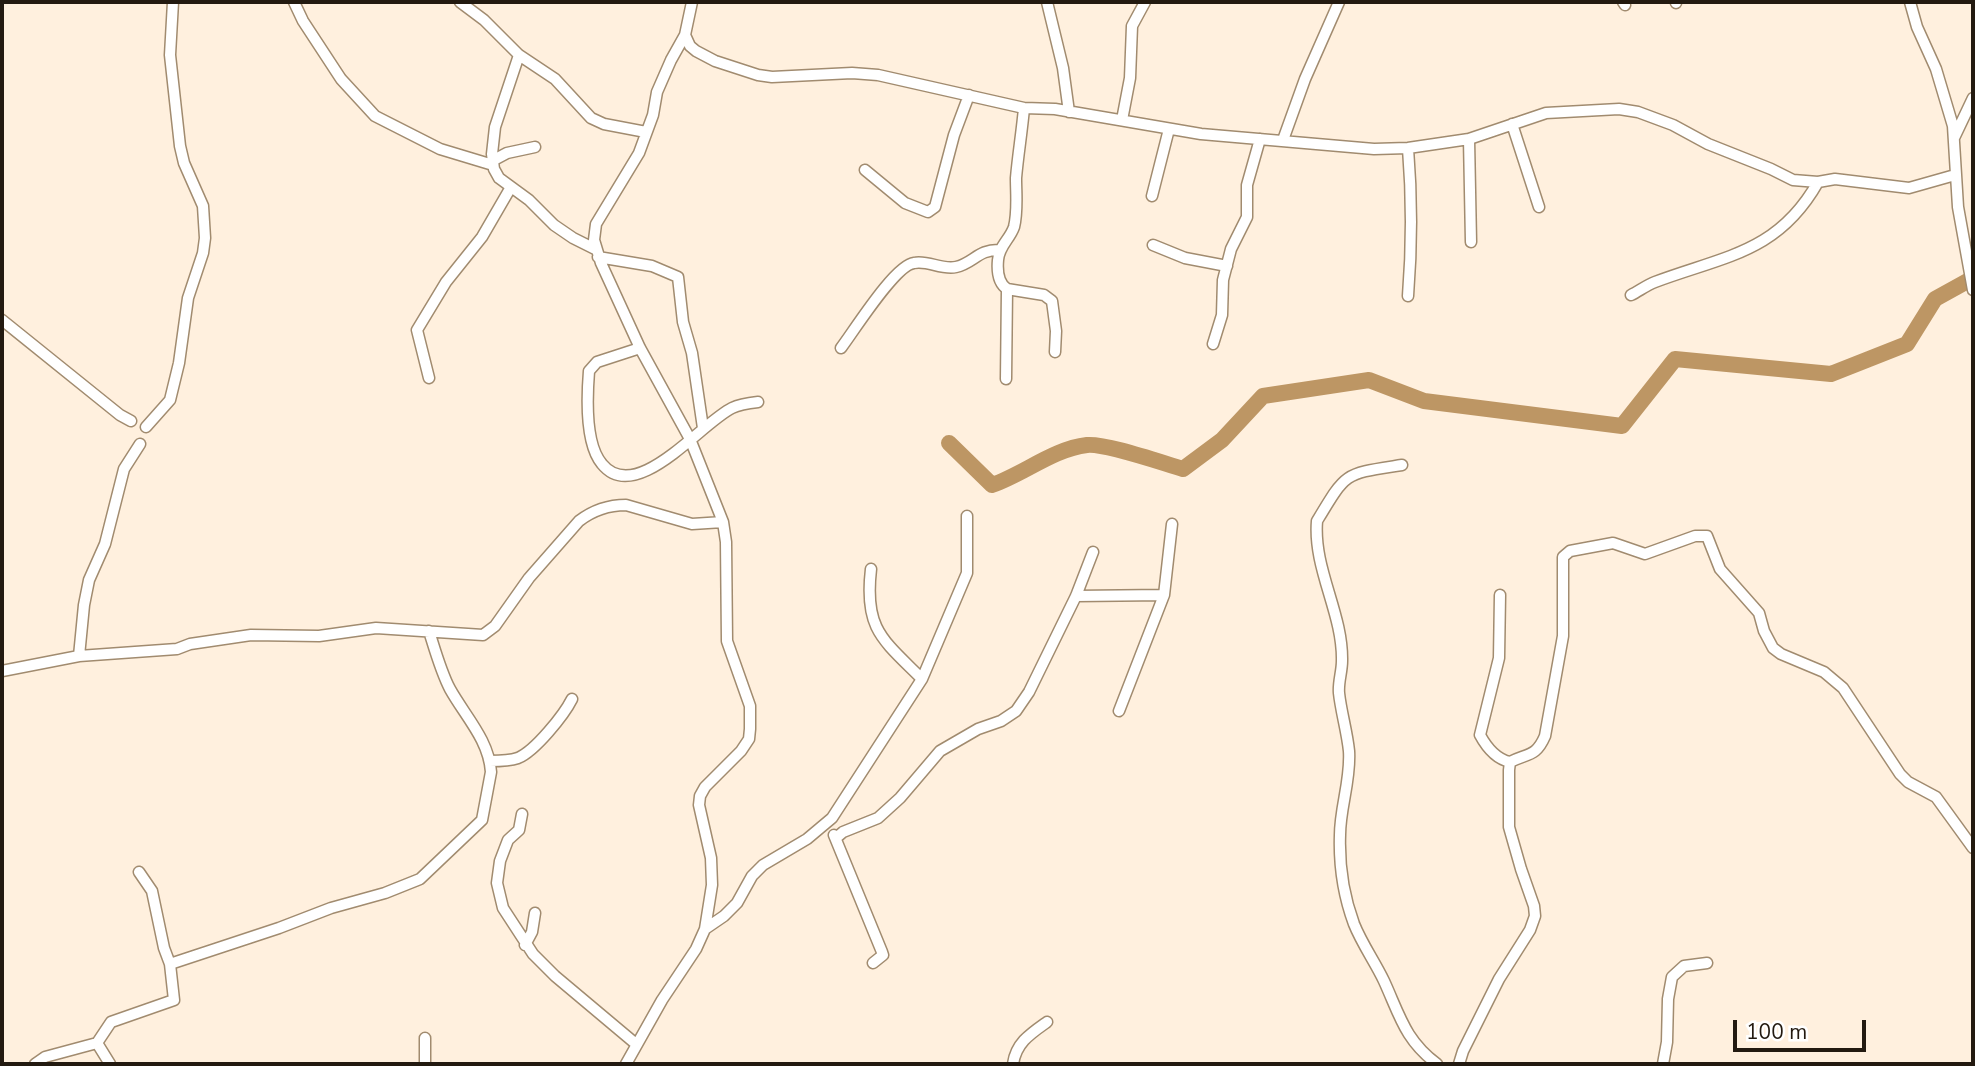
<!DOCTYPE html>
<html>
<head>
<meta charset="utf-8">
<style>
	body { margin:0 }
	#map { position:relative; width:1975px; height:1066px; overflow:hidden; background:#fff0de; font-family:"Nunito Sans",sans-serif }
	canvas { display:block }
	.frame { position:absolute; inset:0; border:4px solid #231a10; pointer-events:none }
	.scale { position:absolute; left:1733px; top:1020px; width:133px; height:32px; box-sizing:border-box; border:4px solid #231a10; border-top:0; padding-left:9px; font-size:21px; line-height:24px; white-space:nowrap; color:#231a10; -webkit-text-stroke:5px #fff; paint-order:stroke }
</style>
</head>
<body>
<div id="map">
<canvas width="1975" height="1066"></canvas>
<div class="frame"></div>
<div class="scale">100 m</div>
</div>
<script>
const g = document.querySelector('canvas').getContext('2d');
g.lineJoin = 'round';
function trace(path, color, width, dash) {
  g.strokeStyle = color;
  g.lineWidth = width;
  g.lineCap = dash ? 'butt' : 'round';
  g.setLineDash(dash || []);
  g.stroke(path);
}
trace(new Path2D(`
	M949 443 992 485C1024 474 1053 449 1087 445 1105 443 1162 463 1183 469L1222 440 1263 396 1369 380 1424 401 1622 426 1675 359 1831 374 1907 344 1935 299 1973 278`), '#bd9664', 16);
const minor = new Path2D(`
	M294 2 303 21 341 79 375 116 440 149 493 165
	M460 2 484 20 519 55 555 79 591 118 604 124 646 132
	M692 2 685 35 690 46 696 51 715 61 758 75 772 77 852 73 878 75 1024 108 1055 109 1201 134 1374 149 1408 148 1469 139 1546 113 1619 109 1638 112 1673 125 1708 144 1771 169 1793 180 1818 182 1835 179 1909 188 1955 175
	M1047 2 1063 68 1069 112
	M1623 2 1625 5
	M1676 2V3
	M1910 2 1917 27 1936 69 1953 126 1958 207 1973 290
	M519 55 495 127 492 154 494 169 499 178 529 200 554 225 573 238 595 249
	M1024 108C1022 131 1018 155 1016 178 1016 194 1018 211 1014 227 1010 239 999 246 998 260 997 271 998 283 1007 289L1044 295 1052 301 1056 331 1055 352
	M1122 120 1130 78 1132 26 1145 2
	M1512 124 1539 207
	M1954 138 1973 98
	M1469 139 1471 242
	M1283 140 1305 79 1339 2
	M492 161 507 153 535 147
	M865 170 905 203 928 212 935 207 954 135 969 95
	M1152 196 1169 129
	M1153 245 1185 258 1227 266
	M598 257 652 266 678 277 683 322 692 353 703 428
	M1631 295C1639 291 1647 285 1655 282 1724 256 1778 253 1818 182
	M1408 296C1412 246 1412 197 1408 148
	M2 320 120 415 131 421
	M1213 344 1222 315 1223 280 1231 249 1247 217V185L1260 139
	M640 348 597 362 589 371C587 396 585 444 602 464 636 506 701 423 732 408 740 404 749 403 758 402
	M841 348C854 331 895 265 914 263 928 260 941 270 956 267 974 263 978 249 1000 250
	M429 378 417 330 446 282 482 237 511 187
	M1006 379 1007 289
	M146 427 170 400 179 363 188 298 203 253 205 238 203 206 184 163 180 146 170 55 173 2
	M1402 465C1344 474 1347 471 1317 521 1313 569 1343 613 1342 661 1342 672 1338 682 1339 693 1341 712 1347 731 1349 751 1351 780 1340 807 1340 835 1339 864 1344 897 1354 924 1362 944 1375 962 1384 981 1400 1016 1405 1040 1437 1064
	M871 569C864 629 882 639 922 679
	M1500 595 1499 658 1480 735C1487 748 1496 759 1510 762
	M1076 596 1164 595 1172 524
	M79 656 84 605 89 580 105 544 124 469 140 444
	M2 671 79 656 177 649 190 644 251 635 319 636 376 628 483 635 495 626 529 578 579 521C592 511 609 505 626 505L692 524 723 522
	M1119 711 1164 595
	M490 761C499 761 509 761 518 758 535 751 564 715 572 699
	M522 814 519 830 508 840 500 861 497 883 503 908 533 954 555 976 636 1044
	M834 835 882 952 883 955 873 963
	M836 838 843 832 878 818 900 798 940 751 978 729 1001 721 1016 711 1029 692 1076 596 1093 552
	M705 929 724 916 737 903 752 876 763 865 807 839 832 818 922 679 967 573V516
	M525 945 532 932 535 913
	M170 964 279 928 331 908 385 893 420 879 482 820 491 772C489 740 465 716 450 689 441 672 435 650 429 631
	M97 1043 110 1064
	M35 1064 45 1057 97 1043 111 1022 174 1000 170 964 164 948 152 891 139 872
	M425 1064V1038
	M626 1064 662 1000 696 949 705 929 712 885 711 858 699 805 700 796 705 787 741 751 749 739 750 729V706L727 641 726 542 723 522 690 439 640 348 601 263 594 240 596 224 639 153 653 115 657 92 671 60 685 35
	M1013 1064C1016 1043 1030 1034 1047 1022
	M1459 1064 1463 1051 1499 979 1530 930 1535 916 1534 906 1521 869 1509 827V770L1510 762C1528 753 1536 757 1545 736L1563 636V557L1570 551 1613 543 1645 554 1695 536H1707L1720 569 1759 613 1764 631 1773 648 1781 654 1824 672 1843 688 1900 774 1908 782 1936 797 1973 848
	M1663 1064 1667 1042 1668 999 1672 977 1684 966 1707 963`);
trace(minor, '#a18b6f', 13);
trace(minor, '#fff', 10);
</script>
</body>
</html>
